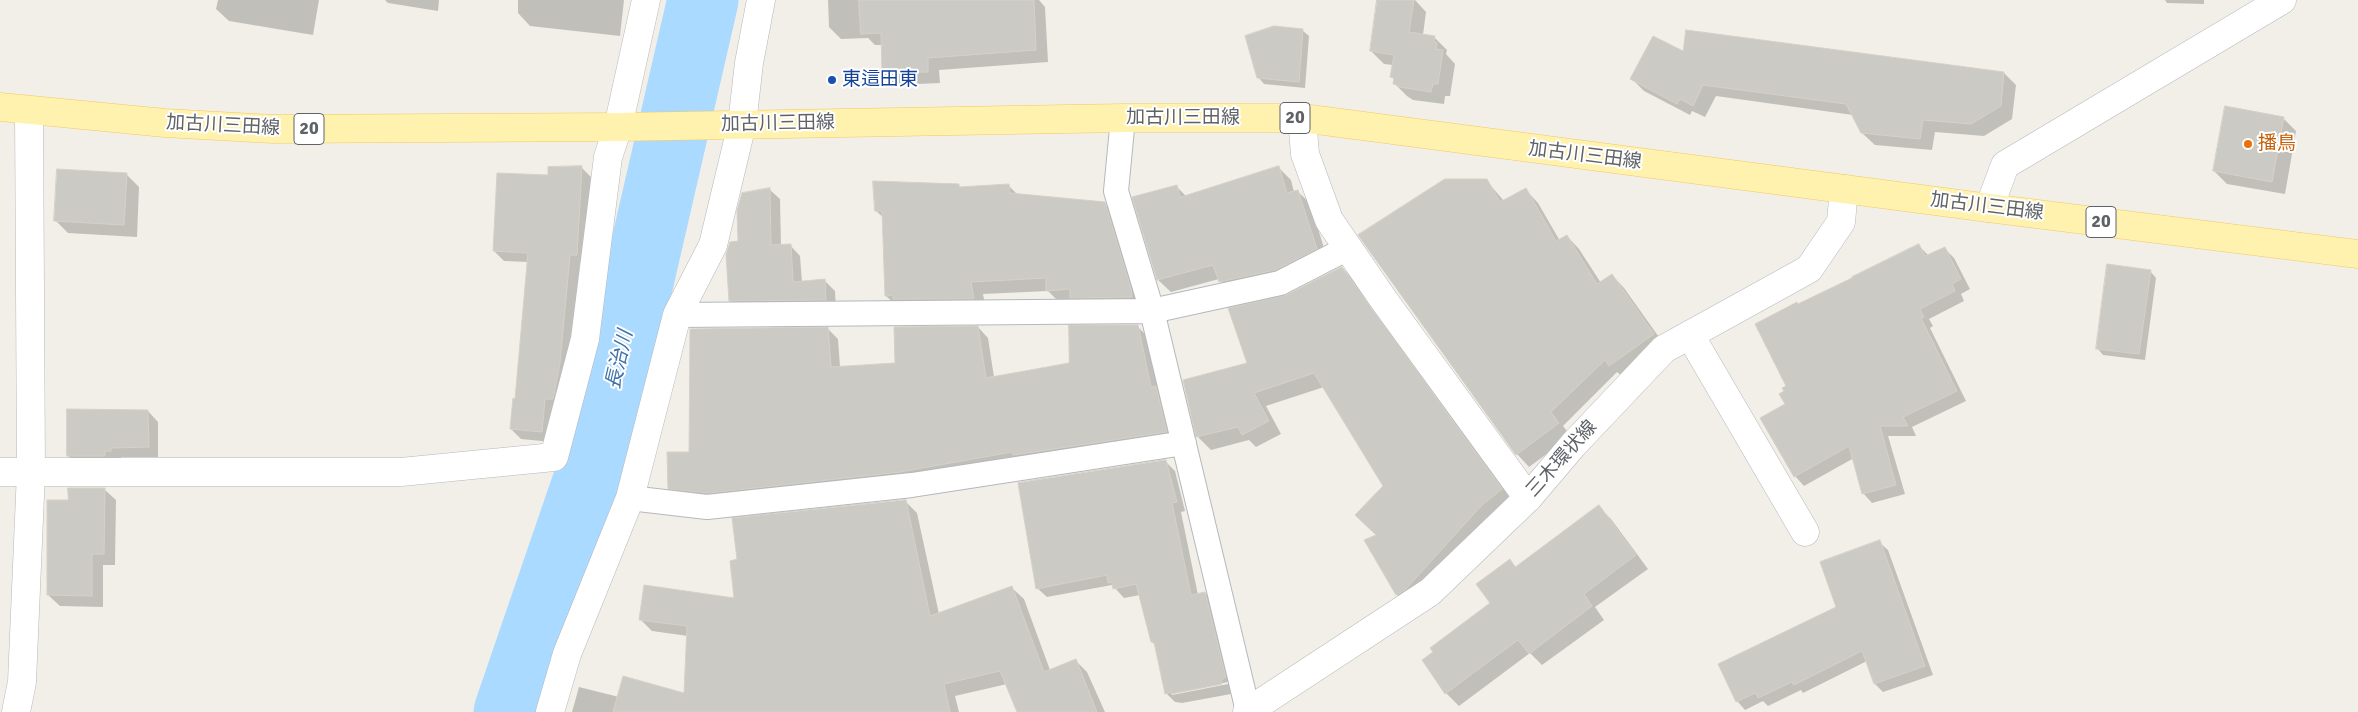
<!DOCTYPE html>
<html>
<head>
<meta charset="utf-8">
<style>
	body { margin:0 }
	canvas { display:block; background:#f1efe8 }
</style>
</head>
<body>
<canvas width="2358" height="712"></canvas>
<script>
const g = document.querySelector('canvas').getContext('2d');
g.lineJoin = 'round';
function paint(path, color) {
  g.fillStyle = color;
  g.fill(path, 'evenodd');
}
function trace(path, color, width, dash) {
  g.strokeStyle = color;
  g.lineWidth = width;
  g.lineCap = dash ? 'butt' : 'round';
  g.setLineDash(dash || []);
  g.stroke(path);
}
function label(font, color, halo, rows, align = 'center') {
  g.font = font + ' Signika,"Noto Sans JP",sans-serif';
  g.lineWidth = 4;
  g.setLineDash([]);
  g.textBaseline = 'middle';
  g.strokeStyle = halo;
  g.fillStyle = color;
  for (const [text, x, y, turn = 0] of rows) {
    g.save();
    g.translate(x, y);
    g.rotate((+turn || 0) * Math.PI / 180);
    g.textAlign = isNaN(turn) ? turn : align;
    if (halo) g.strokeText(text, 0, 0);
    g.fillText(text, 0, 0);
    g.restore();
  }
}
paint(new Path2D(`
	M218 0H319L313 35 229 21 216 9Z
	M385 0H439L438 11 388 3Z
	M518 0H624L620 36 530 26 518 13Z
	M828 0H1039L1045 7 1048 62 939 70 940 83 895 85 883 73V45H875L868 38 841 39 829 27Z
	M1378 0H1415L1426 12 1423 35 1434 37 1447 50 1446 54 1455 64 1450 96H1445L1444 104 1413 100 1407 96 1394 83 1395 80 1392 77 1393 65 1384 64 1371 51Z
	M2165 0H2204V4L2167 3Z
	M1302 30 1309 36 1305 88 1264 84 1258 77Z
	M1684 53 2004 73 2016 85 2012 119 1984 136 1935 132 1932 150 1875 145 1862 133 1853 115 1716 96 1705 117 1692 111 1690 115 1644 91 1632 79Z
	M2283 118 2296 131 2285 194 2227 184 2214 171Z
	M581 167 591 177 586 265 580 264 567 391 552 442 521 439 511 429 517 400 528 262 504 261 494 251 549 176Z
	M1278 167 1291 180 1294 192 1297 191 1310 203 1328 261 1232 294 1219 279 1171 292 1158 280 1176 186 1186 196Z
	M126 174 139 187 137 237 68 233 55 220Z
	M1486 180 1504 201 1526 190 1538 203 1560 241 1567 236 1579 249 1601 283 1612 275 1624 288 1666 347 1623 377 1617 372 1563 426 1571 436 1529 467 1517 454Z
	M958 185 961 188 1009 186 1018 195 1104 203 1117 216 1143 301 1060 303 1048 291 983 294 986 311 899 308 886 296 884 218 876 211Z
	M769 189 780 199 781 246 790 245 800 256 802 282 824 280 835 291 836 310 740 311 730 300 739 242Z
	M1919 246 1929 256 1944 248 1954 258 1970 289 1961 294 1964 301 1929 319 1933 326 1930 328 1966 401 1912 427 1916 436H1888L1905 494 1872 503 1863 493 1854 458 1804 486 1795 476 1786 392 1798 305Z
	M1342 268 1355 281 1514 503 1410 608 1397 595 1366 541 1378 535 1384 486 1324 387 1266 406 1281 434 1256 447 1249 440 1211 450 1198 437 1184 380 1249 364 1286 297Z
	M2150 271 2156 278 2145 360 2103 355 2097 348Z
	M1137 326 1148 337 1177 442 1025 465 680 499 669 488 690 453 828 329 838 339 840 367 896 364 978 327 988 338 994 377 1070 364Z
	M148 411 158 422V457H121V461L79 466 68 456Z
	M1165 461 1175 471 1185 511 1181 512 1198 595 1205 593 1214 602 1234 687 1230 689 1231 694 1182 703 1175 702 1166 693 1156 646 1152 642 1140 595 1124 598 1112 585 1047 597 1037 588ZM1228 682V684L1172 695V693Z
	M104 489 116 500 115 565H103V607L60 606 48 595Z
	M905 501 917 513 939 614 1012 588 1024 599 1050 670 1075 660 1087 672 1105 712H1018L1007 684 955 696 959 712H572L579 687 619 697 685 694 688 636 652 631 640 619 735 599Z
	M1599 507 1611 519 1648 569 1595 607 1604 620 1542 665 1530 653 1459 706 1446 693 1424 660 1492 603 1510 561 1516 567Z
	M1879 542 1888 550 1933 675 1883 692 1875 684 1867 661 1803 693 1801 690 1768 706 1763 701 1745 710 1737 701 1837 608Z`), '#0003');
trace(new Path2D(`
	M509 712 600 447 703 0`), '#aadaff', 71);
const building = new Path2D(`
	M859 0H1034L1036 50 928 58V72L882 73 881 33 861 34Z
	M1377 0H1414L1409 32 1435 36 1434 42 1437 43 1436 49 1443 50 1438 84H1433L1431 92 1399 87V85L1393 84 1394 78 1390 77 1394 55 1370 51Z
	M1274 26 1303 29 1299 82 1257 78 1245 36Z
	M1686 30 2004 72 2001 106 1971 124 1923 120 1920 139 1861 133 1846 104 1703 85 1693 106 1680 99 1677 104 1630 79 1653 36 1683 51Z
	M2225 106 2284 117 2272 182 2213 171Z
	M582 166 577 255H570L560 363 553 399H545L542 432 510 429 513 398 515 399 528 253 493 251 497 173 548 175V167Z
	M1279 166 1287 193 1298 190 1317 249 1275 270 1219 282 1213 265 1157 280 1132 197 1177 185 1180 197Z
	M57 169 127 173 124 225 54 221Z
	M1445 179H1487L1500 202 1526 188 1556 241 1567 235 1597 284 1612 274 1654 334 1609 366 1605 360 1551 412 1559 423 1516 455 1358 235Z
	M873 181 959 184V187L1009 184 1010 193 1105 202 1131 288 1132 297 1070 298V289L1046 291V278L971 282 974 299H893V295L885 296 882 211H875Z
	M770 188 771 245 791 244 793 282 825 279 826 300 729 301 726 255 730 242 738 241 737 211 742 193Z
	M1919 244 1925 256 1945 247 1961 279 1952 284 1955 291 1920 309 1924 317 1921 318 1957 391 1903 417 1908 426H1880L1896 485 1862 494 1849 446 1794 477 1760 418 1785 404 1779 394 1784 391 1782 388 1786 386 1755 324 1797 302 1798 304 1852 278V277Z
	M2107 264 2151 270 2139 354 2096 349Z
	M1342 267 1502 489 1482 505 1405 590 1396 595 1364 540 1376 535 1355 515 1383 486 1314 373 1254 393 1269 421 1242 435 1238 427 1196 437 1183 380 1247 363 1228 308 1286 295Z
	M1069 325H1138L1151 387 1156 386 1167 432 1013 455 1012 452 900 472 709 493 668 489 667 452H689L690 329 828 327 831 367 895 363 894 327 978 326 986 378 1069 363Z
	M67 409 148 410 149 447 111 448V451H105V456H67Z
	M1166 460 1177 502 1172 503 1191 595 1205 592 1226 677 1221 680 1222 684 1171 694V692L1165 694 1154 642H1151L1136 584 1113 589 1112 582 1108 583 1107 575 1036 589 1018 483Z
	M68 488H105L104 554H92V596L47 595V500H68Z
	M906 500 930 616 1012 586 1044 672 1076 659 1097 712H1017L1000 671 944 684 950 712H613L623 676 684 693 687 626 639 620 644 585 734 598 730 561 737 559 732 518Z
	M1599 505 1636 555 1584 594 1592 606 1529 654 1518 640 1445 694 1422 660 1433 652 1430 648 1490 603 1476 584 1510 559 1515 567Z
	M1880 540 1925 666 1874 684 1862 651 1794 685 1792 682 1758 698 1755 693 1736 702 1718 664 1836 607 1820 562Z`);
paint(building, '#cccac5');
trace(building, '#d6d1c6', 1);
const service = new Path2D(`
	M1123 118 1116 191 1152 311 1248 711
	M677 315 1152 311 1280 283 1348 248
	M630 498 707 507 912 485 1184 443`);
const minor = new Path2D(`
	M1302 118 1305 154 1329 220 1383 299 1528 498
	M1690 335 1805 532
	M0 472H401L554 457 585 339 608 157 618 127 646 0
	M16 712 22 682 31 472 29 111
	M550 712 567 654 630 498 677 315 713 245 742 124 749 63 761 0`);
const tertiary = new Path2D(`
	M1989 208 2005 165 2282 0`);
const secondary = new Path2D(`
	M1247 712 1430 592 1528 498 1573 445 1664 349 1809 269 1841 222 1844 189`);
const primary = new Path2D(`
	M0 107 165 123 273 129 618 127 1123 118H1302L1989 208 2358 254`);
trace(service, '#b5b8bc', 26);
trace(minor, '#b5b8bc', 29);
trace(tertiary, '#b5b8bc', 29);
trace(secondary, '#b6babf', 29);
trace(primary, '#f2c960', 29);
trace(service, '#fff', 24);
trace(minor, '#fff', 28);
trace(tertiary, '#fff', 28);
trace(secondary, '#fff', 28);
trace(primary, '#fff2af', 28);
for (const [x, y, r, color] of [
	[832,80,5,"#1a4fb4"],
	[2248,144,5,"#e8710a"]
]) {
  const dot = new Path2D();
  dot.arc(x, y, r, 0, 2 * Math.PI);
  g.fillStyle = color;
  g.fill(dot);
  trace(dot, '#fff', 2);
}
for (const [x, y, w] of [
	[1295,118,30],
	[309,129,30],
	[2101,222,30]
]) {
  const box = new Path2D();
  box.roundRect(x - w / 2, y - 15.5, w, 31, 4);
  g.fillStyle = '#fff';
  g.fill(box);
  trace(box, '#5f6368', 1);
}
label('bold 18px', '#5f6368', null, [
	["20",1295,118],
	["20",309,129],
	["20",2101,222]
]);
label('19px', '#164399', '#fff', [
	["東這田東",842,80]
], 'left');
label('19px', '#5f6368', '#fff', [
	["加古川三田線",1183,118],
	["加古川三田線",778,124,-1],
	["加古川三田線",223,126,3],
	["加古川三田線",1585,156,7],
	["加古川三田線",1987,207,7],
	["三木環状線",1562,459,-48]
]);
label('19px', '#c56008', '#fff', [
	["播鳥",2258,144]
], 'left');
label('italic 20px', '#4174aa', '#fff', [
	["長治川",620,360,-77]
]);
</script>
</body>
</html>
